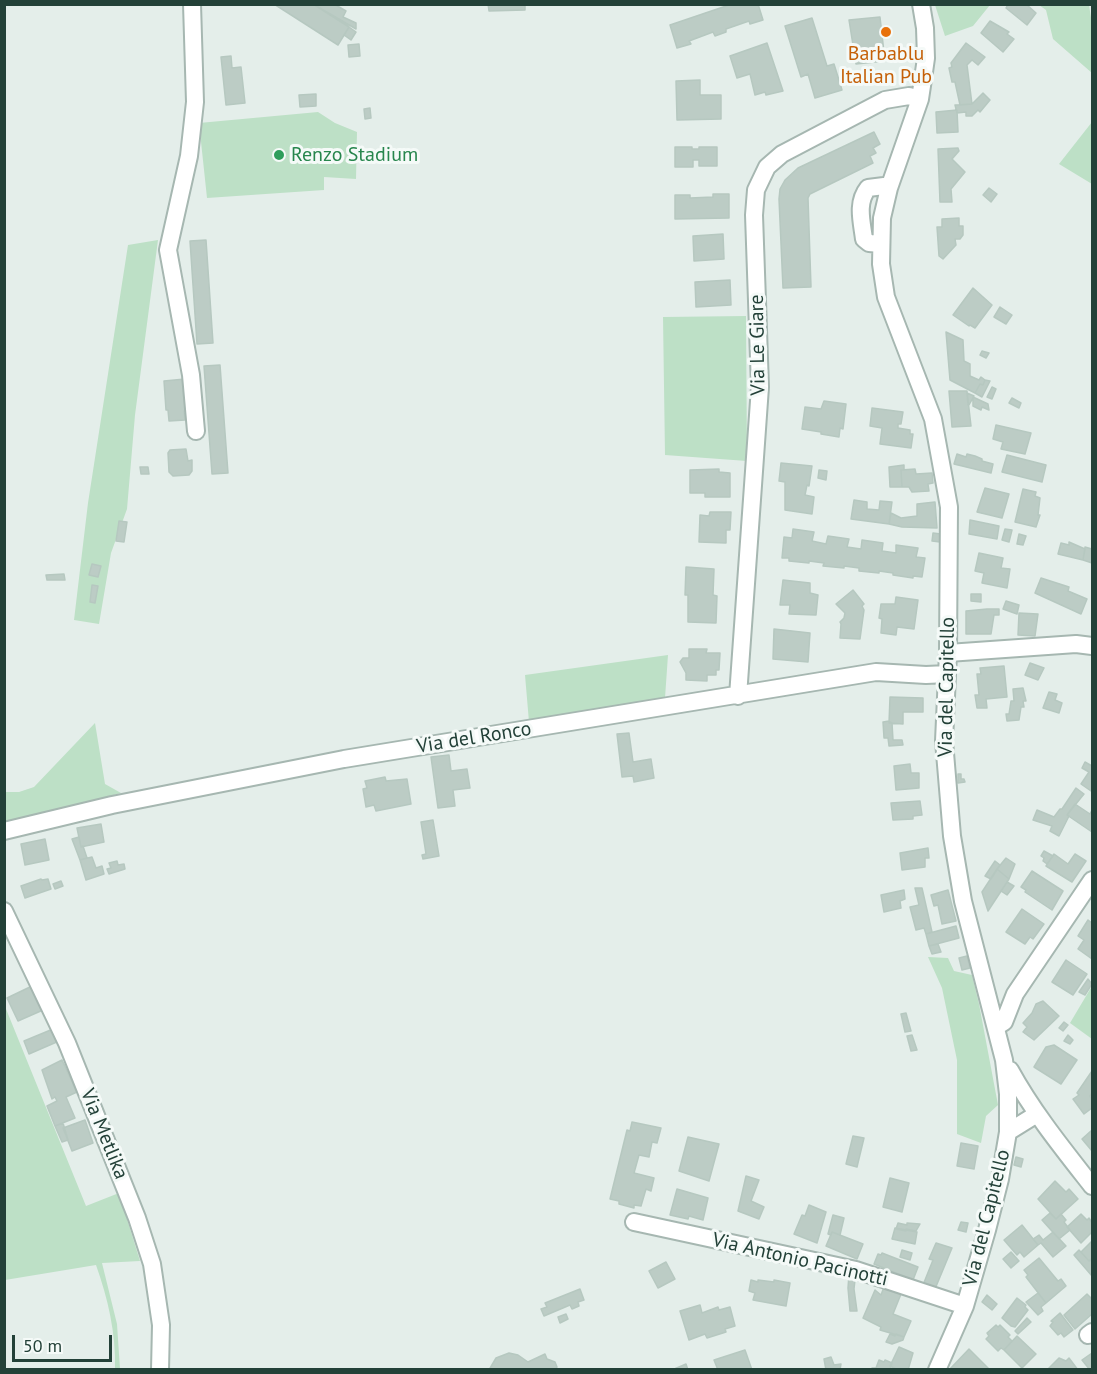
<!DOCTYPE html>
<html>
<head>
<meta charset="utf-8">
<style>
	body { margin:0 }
	#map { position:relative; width:1097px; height:1374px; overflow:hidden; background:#e4eeea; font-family:"PT Sans",sans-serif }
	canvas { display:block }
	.frame { position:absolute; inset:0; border:6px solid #234138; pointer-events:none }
	.scale { position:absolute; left:12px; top:1335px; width:100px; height:27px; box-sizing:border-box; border:3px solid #234138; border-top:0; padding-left:8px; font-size:18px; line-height:21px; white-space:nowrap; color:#234138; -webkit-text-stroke:4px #f5faf8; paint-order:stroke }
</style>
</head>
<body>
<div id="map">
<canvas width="1097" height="1374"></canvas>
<div class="frame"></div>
<div class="scale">50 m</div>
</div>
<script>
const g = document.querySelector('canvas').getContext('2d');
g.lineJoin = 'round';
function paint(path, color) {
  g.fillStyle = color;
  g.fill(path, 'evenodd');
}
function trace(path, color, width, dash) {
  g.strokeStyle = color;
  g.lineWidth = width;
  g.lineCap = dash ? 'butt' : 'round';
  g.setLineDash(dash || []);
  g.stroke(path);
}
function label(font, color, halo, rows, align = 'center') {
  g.font = font + ' "PT Sans",sans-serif';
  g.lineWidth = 6;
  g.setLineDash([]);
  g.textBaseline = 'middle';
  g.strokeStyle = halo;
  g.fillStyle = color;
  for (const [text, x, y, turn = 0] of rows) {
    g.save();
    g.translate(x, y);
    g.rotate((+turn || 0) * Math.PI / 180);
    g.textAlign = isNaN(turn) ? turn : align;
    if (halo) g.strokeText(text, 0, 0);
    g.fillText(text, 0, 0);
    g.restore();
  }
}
paint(new Path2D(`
	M935 5V4L990 5 973 26 945 36Z
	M1039 5H1089L1092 24V73L1053 39 1046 10Z
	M318 112 335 123 357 132 356 179 324 177V190L207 198 199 123Z
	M1092 122V184L1059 164Z
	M158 240 135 415 127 509 111 553 99 624 74 620 88 503 128 245Z
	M746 316 747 461 665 455 663 317Z
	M668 655 665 698 529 722 525 675Z
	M95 723 105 784 121 793 5 826V792H19L34 787Z
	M928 957 948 958 954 971 972 975 979 1004 998 1105 986 1116 981 1143 957 1134V1060L942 988Z
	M1092 986V1039L1070 1023Z
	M4 1004 86 1206 119 1193 140 1261 102 1263 117 1324 120 1369H115C116 1333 108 1299 96 1265L5 1280Z`), '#bde0c6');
const building = new Path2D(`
	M274 4H313L349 27 338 45Z
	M313 4H334L346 11 343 17 356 23V29Z
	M488 4H525V10L489 11Z
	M732 4H758L763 20 750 24 749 21 726 29V32L715 36 713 32 689 41 691 44 677 48 670 25Z
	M1008 4H1026L1036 13 1027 25 1006 8Z
	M880 17 885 61 856 64 849 20Z
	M812 18 827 66 834 64 842 90 815 98 808 74 801 77 785 26Z
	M990 21 1009 32 1007 34 1014 39 1003 52 981 33Z
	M349 27 356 32 351 40 344 35Z
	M767 43 783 91 766 95 765 92 755 95 750 74 737 78 730 56Z
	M966 43 985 57 978 65 972 60 967 65 972 104 960 105 955 82H952L949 68 952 67 951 63Z
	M359 44 360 56 349 57 348 45Z
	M231 56 232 68 241 67 245 103 226 105 221 57Z
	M700 80V95H721V119L677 120 676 81Z
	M983 93 990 100 980 112 978 110 972 116H966V112L957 113 955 105 972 104Z
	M316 94V106L300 107 299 95Z
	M370 108 371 118 365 119 364 109Z
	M957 110 958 132 937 133 936 112Z
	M874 132 880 144 873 148 876 153 870 156 873 163 810 194 808 198 811 287 783 288 779 199 780 189 785 180 798 168Z
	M675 147H692V149H699V147H717V166H699V160H693V167H675Z
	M958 148 959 151 952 159 965 172 951 189 952 202H940L938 149Z
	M989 188 997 194 991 202 983 195Z
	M713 194H729V218L675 219V195H690V198L713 197Z
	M959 218V226H963V235L960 239H955L956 245 943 259 939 256 937 227H942V219Z
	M723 234 724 259 694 261 693 236Z
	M206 240 213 343 197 344 190 241Z
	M730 280 731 305 696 307 695 282Z
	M973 288 992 305 975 328 970 325 969 326 953 315Z
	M1000 307 1012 315 1006 324 994 317Z
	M946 332 963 340 964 361 970 364V376L979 380 981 377 985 380 983 385 980 384 975 393 950 380Z
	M982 351 989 353 986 358 980 355Z
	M220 365 228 473 212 474 204 366Z
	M185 379 186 411H184L185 420 169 421 168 410H166L164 381Z
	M985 380 990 381 982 397 975 393 980 384 983 385Z
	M992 387 996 389 992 399 987 397Z
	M949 391H967L971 426 952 427Z
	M967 393 974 396 969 405H968Z
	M973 397 988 404 989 410 982 407 981 410 973 406Z
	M1012 398 1021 403 1019 408 1009 403Z
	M824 401 846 404 843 429 840 428 839 437 821 434V432L802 429 805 407 821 409Z
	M872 408 903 412 901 424H898V428L910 430V434H913L911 448 880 444 882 428 870 426Z
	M996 425 1031 433 1025 454 1001 449 1003 442 993 439Z
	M186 449 188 461 192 460V471L189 475 173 476 169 472 168 453 170 450Z
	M957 454 966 457 967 454 975 456 982 459V461L993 464 991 473 954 464Z
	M1007 455 1046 465 1042 482 1002 472Z
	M781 463 812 466 809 486 807 485 805 495 814 497 812 514 785 510V482L779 481Z
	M904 465V470H901L902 487H890L889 467Z
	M140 467H148L149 474H141Z
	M719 469V472L730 473V497H705V493H690V470Z
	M915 469 916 474 932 473 933 483 928 484 929 491 912 492 909 487H902L901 470Z
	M819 470 827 471 826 480 818 478Z
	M985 488 1009 494 1002 518 977 512Z
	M1023 489 1036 492 1035 496 1040 498 1038 515H1040L1036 527 1015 522Z
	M854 500 867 502V509L879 510 880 501 892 502 889 524 851 519Z
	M935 502 937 528 902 527 889 524 891 513 901 518 917 516V504Z
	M710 512H731L730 530H726V543L699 542 700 515 709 516Z
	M970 520 999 526 997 539 969 534Z
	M119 521 127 522 124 542 116 541Z
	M793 529 814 532 812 541 826 544 828 536 849 539 847 547 861 549 862 540 883 543 882 551 896 553V545L918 548 916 557 925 558 922 577 913 576V578L893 575V573L879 571V573L859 571V568L844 566V568L823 566 824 563 809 561V563L789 561V558H782L784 537 792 538Z
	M1005 529 1012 530 1009 542 1002 540Z
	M933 533 941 534 940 542 932 541Z
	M1019 534 1026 536 1023 545 1017 544Z
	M1069 542 1085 549 1083 560 1058 554 1061 543 1069 545Z
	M1085 547 1092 549V563L1083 560Z
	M979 553 1003 558 1001 568 1010 569 1007 588 982 583 984 573 975 571Z
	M92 564 101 566 98 577 89 575Z
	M686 567 714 569 713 595 717 596 716 623 688 622V595H685Z
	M64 574 65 580H47L46 575Z
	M1041 578 1069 587 1068 591 1087 599 1081 614 1035 593Z
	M783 580 810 583V593L818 595 816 615 789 614 790 605H780Z
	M92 585 98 586 95 603 90 602Z
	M853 590 864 604 862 606 864 610 860 639 840 638 841 624 840 622 844 618 845 613 836 604Z
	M971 594H981V602L971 601Z
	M896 597 918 600 914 629 897 627 896 635 881 633 882 619 879 618 881 604H895Z
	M1006 601 1019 605 1017 614 1003 609Z
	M987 609H999V615H994L991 634H966V611Z
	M1019 613 1038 614 1035 636 1018 635Z
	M774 629 810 633 808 662 773 659Z
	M689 649H707L706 653H720L719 670H716V675H707V681L686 680V673L680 662 683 658H689Z
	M1030 663 1044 668 1038 680 1025 675Z
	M1004 666 1007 697 986 699 987 708H977L975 695H979L977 674H981L980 668Z
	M1023 688 1026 701H1023L1024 707H1021L1019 720 1007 721 1006 714H1009L1011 701H1014L1013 689Z
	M1049 692 1057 694 1055 700 1062 703 1059 713 1043 708Z
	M890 697 923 698V712H903V724L889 723Z
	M889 721 892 723 893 740H902L903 745 889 746 888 738H884L883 722Z
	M629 733 633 762 651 759 654 778 634 782 633 776 622 777 617 734Z
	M449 755 451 771 467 769 470 788 453 790 455 806 438 808 431 757Z
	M1085 762 1092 766 1091 791 1081 784 1089 772 1082 768Z
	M910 764 911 773H919V788L896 790 894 766Z
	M958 774H961V779H964L965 782 958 783Z
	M385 777 386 781 407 779 411 804 376 811 374 805 366 807 363 789 367 788 365 781Z
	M1076 788 1084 794 1067 815 1069 816 1059 836 1050 831 1052 826 1033 820 1037 810 1054 817 1060 809H1062Z
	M920 801 922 815 913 816V819L893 820 891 803Z
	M1075 804 1090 814 1092 810V832L1067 815Z
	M433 820 439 856 423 859 422 855 426 854 421 822Z
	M101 824 104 842 81 847 77 828Z
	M79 837 81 847 83 846 87 858 80 860 72 839Z
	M45 839 49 860 25 865 21 844Z
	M928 848 929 858H925V867L902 870 900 853Z
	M1044 851 1053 856 1047 864 1043 861 1044 858 1041 856Z
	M1054 854 1068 864 1075 854 1086 861 1072 882 1046 866Z
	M92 857 96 868 102 866 104 874 86 880 80 860Z
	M1006 858 1015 864 1009 879 997 869Z
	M117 861 118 865 124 864 125 869 109 874 107 869 111 868 109 863Z
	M995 861 1000 865 991 879 985 876Z
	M997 869 1009 879 988 911 982 892Z
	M1032 871 1063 891 1052 910 1025 892 1026 890 1021 887Z
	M41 879 42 880 48 879 51 889 25 898 21 886Z
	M61 881 63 886 55 889 53 884Z
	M1007 882 1014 886 1007 895 1001 891Z
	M915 888H922L932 932 926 934 924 928 916 930 910 907 919 905Z
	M904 890 905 899 900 901 901 908 884 912 881 895Z
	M948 890 956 921 942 924 938 905 934 906 931 895Z
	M1022 909 1044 924 1033 939 1030 937 1025 944 1006 932Z
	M1088 920 1092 923V959L1078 949 1084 940 1078 936Z
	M956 926 959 938 929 946 926 934Z
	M938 944 941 952 932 954 929 946Z
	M967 956 970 968 962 970 959 958Z
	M1066 960 1087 974 1073 995 1052 982Z
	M1088 979 1092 984 1085 995 1079 992Z
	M32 986 43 1010 18 1021 7 998Z
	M1043 1001 1059 1016 1034 1040 1023 1032 1027 1027 1023 1023 1032 1013 1036 1004Z
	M906 1013 911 1031 905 1032 901 1014Z
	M1064 1022 1068 1025 1063 1031 1059 1028Z
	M53 1029 59 1041 29 1054 24 1041Z
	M912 1035 917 1050 911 1051 907 1036Z
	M1068 1035 1073 1040 1070 1044 1064 1041Z
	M1054 1045 1077 1060 1061 1084 1034 1067 1046 1047Z
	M62 1060 77 1092 66 1097 75 1118 55 1126 47 1106 57 1101 55 1097 52 1099 42 1070Z
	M1092 1071V1093L1090 1096 1092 1101V1108L1084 1114 1073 1099 1079 1095 1077 1093Z
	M85 1120 93 1143 72 1151 63 1128Z
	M632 1122 661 1128 657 1143 652 1142 649 1157 639 1155 634 1173 654 1178 651 1191 646 1189 641 1206 634 1205V1208L619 1204V1201L610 1199 627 1130 630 1131Z
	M63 1123 68 1140 62 1142 55 1126Z
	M1092 1130V1151L1082 1139Z
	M853 1136 864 1138 857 1167 846 1164Z
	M688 1137 719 1144 709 1181 679 1171Z
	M961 1143 978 1146 974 1169 957 1166Z
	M1016 1157 1023 1159 1021 1167 1014 1165Z
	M746 1176 759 1180 751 1201 764 1207 759 1219 738 1211Z
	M890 1178 909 1183 902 1212 883 1207Z
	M1055 1181 1066 1192 1069 1189 1078 1199 1056 1219 1038 1199Z
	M677 1189 708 1198 703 1220 689 1216 688 1219 670 1215Z
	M809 1205 826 1212 817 1243 794 1234 802 1215 805 1216Z
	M1050 1213 1056 1219 1061 1214 1066 1220 1064 1222 1070 1230 1059 1239 1042 1220Z
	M1081 1214 1087 1220 1089 1218 1092 1223V1232L1081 1243 1067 1227Z
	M833 1215 844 1218 840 1235 832 1232 831 1235 828 1234Z
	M961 1222 968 1223 966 1232 958 1230Z
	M898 1223 907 1225V1223L920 1224 916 1231 906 1229V1231L896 1229Z
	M1022 1225 1038 1245 1024 1257 1020 1252 1017 1255 1004 1240Z
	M895 1228 917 1232 915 1244 892 1239Z
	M832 1232 863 1244 857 1259 826 1246Z
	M1053 1232 1066 1246 1053 1257 1041 1243 1038 1245 1033 1239 1039 1235 1043 1240Z
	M1092 1241V1258L1089 1261 1081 1252Z
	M936 1243 952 1248 935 1289 923 1285 933 1260 929 1259Z
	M902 1250 912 1253 910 1260 900 1257Z
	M1079 1250 1089 1261 1092 1260V1276L1074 1255Z
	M1011 1252 1019 1261 1011 1268 1003 1259Z
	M882 1253 918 1267 913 1280 874 1264 878 1254 881 1255Z
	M1039 1258 1058 1281 1061 1279 1066 1286 1046 1303 1026 1277 1028 1275 1024 1270Z
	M666 1262 675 1279 658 1288 649 1271Z
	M849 1274 873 1284 855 1280 854 1289 857 1311H850L848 1288Z
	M751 1280 758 1282V1280L774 1282V1280L790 1283 786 1306 753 1300 755 1293 749 1291Z
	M884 1287 901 1294 893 1314 911 1321 904 1337 880 1330 881 1327 863 1318 875 1290 881 1295Z
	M580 1289 584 1300 578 1302 579 1306 572 1309 570 1305 544 1316 541 1309 547 1307 545 1303Z
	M1038 1293 1046 1303 1041 1307 1043 1311 1038 1315 1026 1302Z
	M1087 1294 1092 1299V1314L1075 1329 1064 1315Z
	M987 1295 997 1304 992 1310 982 1302Z
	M1017 1298 1026 1305 1025 1307 1028 1310 1015 1327 1011 1326 1002 1318Z
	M700 1305 702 1313 718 1307 719 1310 730 1307 735 1326 725 1329 726 1332 707 1338 705 1334 689 1340 680 1311Z
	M1060 1313 1073 1330 1064 1337 1061 1333 1058 1335 1050 1326 1053 1322 1051 1321Z
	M566 1314 568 1319 560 1323 558 1317Z
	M1027 1318 1031 1322 1018 1334 1015 1331Z
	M996 1325 998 1327 1000 1325 1010 1335 1008 1337 1012 1341 1004 1350 1001 1348 998 1351 986 1339 989 1336 987 1333Z
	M890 1334 895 1336 896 1334 904 1337 903 1340 892 1344 886 1342Z
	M1017 1336 1036 1354 1022 1368 1004 1350Z
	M899 1347 913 1353 908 1370H898L890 1366Z
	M969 1349 989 1369 949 1370Z
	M745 1350 752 1370H718L714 1360Z
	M509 1353 518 1355 528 1362 545 1354 547 1359 555 1362 557 1367 555 1370H489L496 1358Z
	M1092 1353V1370H1090L1082 1360Z
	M831 1357 834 1365 841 1364 840 1370H826L824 1359Z
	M1059 1358 1066 1361 1069 1358 1078 1370H1047Z
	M879 1360 884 1362 885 1360 892 1363 890 1370H872V1368H876Z
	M686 1364 688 1370H672Z`);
paint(building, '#bcccc5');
trace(building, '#b6c8c0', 1.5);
const minor = new Path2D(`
	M192 4 195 102 189 156 168 250 191 375 196 431
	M921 4 925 28 926 58 923 79 920 99 889 188 882 218 881 264 886 297 933 419 949 507 948 653 944 741 952 836 963 901 1004 1060 1008 1094V1132L1000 1179 987 1230 965 1306 937 1370
	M880 244 869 243 864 239C862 222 856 203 868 188L884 186 889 188
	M948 653 1076 644 1092 646
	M738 696 760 387 754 215 756 190 767 167 782 154 885 100 909 96 920 99
	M4 831 112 805 344 759 876 672 926 675 947 674
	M4 911 67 1043 137 1218 152 1264 161 1325 160 1370
	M996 1027 1004 1022 1015 994 1092 880
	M1010 1070C1033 1112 1063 1149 1092 1186
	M1008 1132 1037 1114
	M634 1222 856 1270 965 1306
	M1088 1335 1092 1332`);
trace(minor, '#a6b7b1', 20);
trace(minor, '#fff', 16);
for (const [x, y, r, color] of [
	[886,32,6,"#e8710a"],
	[279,155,6,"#2e9e5b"]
]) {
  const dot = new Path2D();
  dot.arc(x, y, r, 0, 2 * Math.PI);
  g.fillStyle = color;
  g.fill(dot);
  trace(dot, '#f5faf8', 2);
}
label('20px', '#c56008', '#f5faf8', [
	["Barbablu",886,54],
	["Italian Pub",886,77]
]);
label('20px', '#27864d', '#f5faf8', [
	["Renzo Stadium",291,155]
], 'left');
label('20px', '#234138', '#f5faf8', [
	["Via Le Giare",758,345,-91],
	["Via del Capitello",947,687,-89],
	["Via del Ronco",474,738,-9],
	["Via Metlika",104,1134,68],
	["Via del Capitello",987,1218,-76],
	["Via Antonio Pacinotti",800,1260,13]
]);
</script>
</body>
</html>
